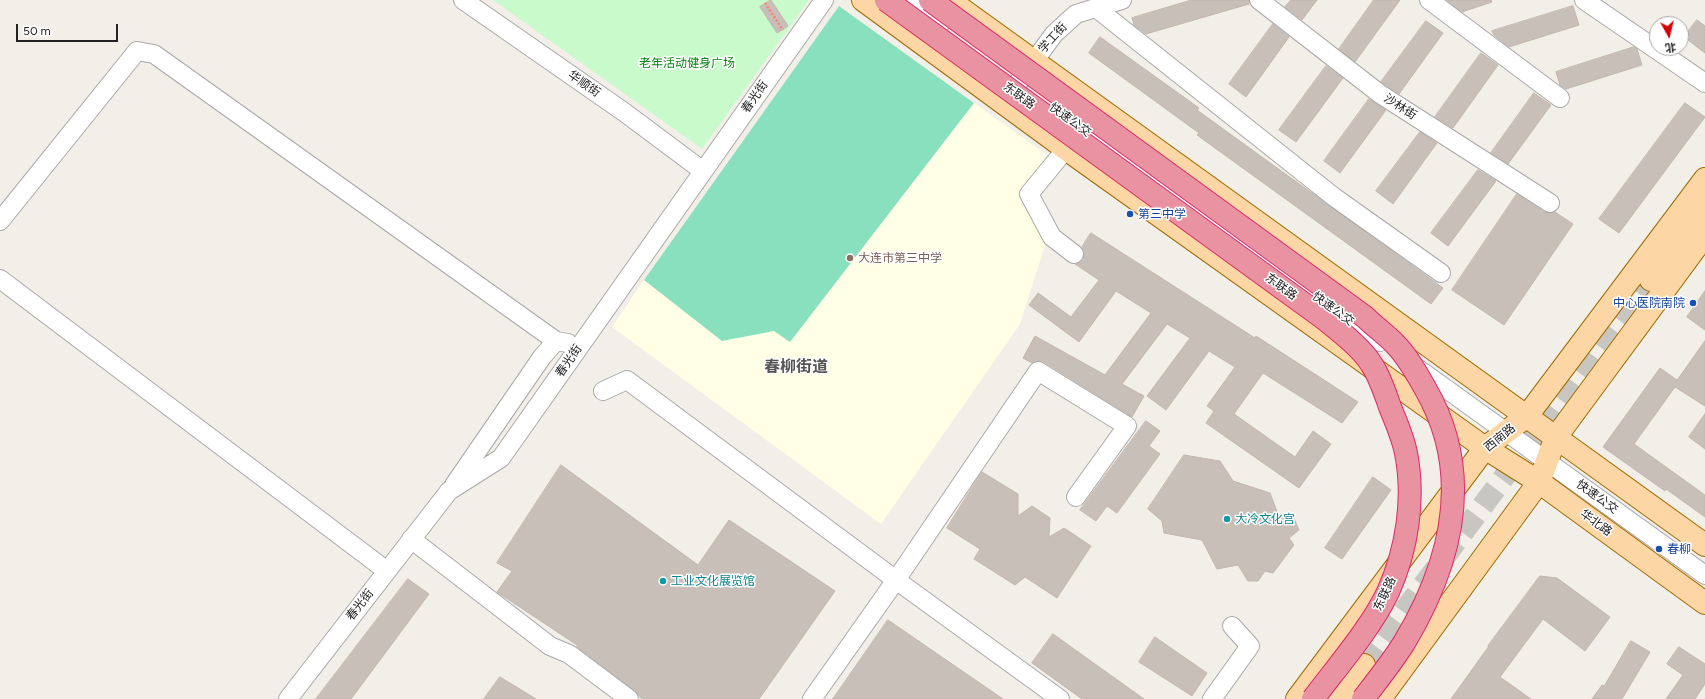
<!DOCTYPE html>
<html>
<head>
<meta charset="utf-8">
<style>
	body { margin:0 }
	#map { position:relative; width:1705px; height:699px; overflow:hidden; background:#f2efe9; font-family:Figtree,"Noto Sans SC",sans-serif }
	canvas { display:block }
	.north { position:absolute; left:1649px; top:16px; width:40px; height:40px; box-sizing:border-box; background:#fff; border:1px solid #a7a7a7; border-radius:50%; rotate:172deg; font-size:11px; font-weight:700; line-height:16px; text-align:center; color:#222 }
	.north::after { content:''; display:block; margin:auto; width:14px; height:18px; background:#d40000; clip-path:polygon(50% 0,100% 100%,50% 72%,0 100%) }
	.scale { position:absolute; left:16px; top:24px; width:102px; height:18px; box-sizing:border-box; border:2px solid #222; border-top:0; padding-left:5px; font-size:12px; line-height:14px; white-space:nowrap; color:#222; -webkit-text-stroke:3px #fff; paint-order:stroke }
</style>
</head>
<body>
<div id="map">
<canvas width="1705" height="699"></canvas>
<div class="north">北</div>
<div class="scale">50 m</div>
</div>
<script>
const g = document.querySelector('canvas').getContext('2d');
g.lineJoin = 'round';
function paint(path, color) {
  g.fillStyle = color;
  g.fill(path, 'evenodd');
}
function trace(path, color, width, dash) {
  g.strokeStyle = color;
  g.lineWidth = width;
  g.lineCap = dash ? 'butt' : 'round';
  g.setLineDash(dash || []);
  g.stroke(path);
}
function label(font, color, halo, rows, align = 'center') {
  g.font = font + ' Figtree,"Noto Sans SC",sans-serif';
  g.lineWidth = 3;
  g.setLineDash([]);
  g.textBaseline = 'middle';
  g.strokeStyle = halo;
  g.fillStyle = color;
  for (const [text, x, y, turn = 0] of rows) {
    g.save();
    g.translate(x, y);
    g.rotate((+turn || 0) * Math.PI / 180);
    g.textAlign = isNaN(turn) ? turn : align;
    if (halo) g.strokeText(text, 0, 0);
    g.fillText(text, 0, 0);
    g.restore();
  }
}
paint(new Path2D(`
	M839 6 1047 155 1020 196 1048 236 1020 324 881 524 612 327 644 280Z`), '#ffffe5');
paint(new Path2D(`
	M493 0H809L702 149Z`), '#c8facc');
paint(new Path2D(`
	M839 6 974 103 790 342 774 331 722 341 644 280Z`), '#88e0be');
const building = new Path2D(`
	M771 0 788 26 777 33 760 7Z
	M1192 0H1249V4L1146 34 1134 25 1132 18Z
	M1291 0H1317L1302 20 1285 7Z
	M1374 0H1400L1355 62 1339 49Z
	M1447 0H1491L1492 2 1462 12Z
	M1573 6 1579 25 1509 47 1494 35 1492 31Z
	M1697 20 1705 26V53L1684 37Z
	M1426 21 1443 33 1399 94 1381 82Z
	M1273 24 1289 37 1246 97 1229 84Z
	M1100 37 1199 108 1197 110 1443 288 1431 304 1197 135 1199 133 1089 53Z
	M1634 47 1637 49 1642 65 1566 89 1560 85 1556 72Z
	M1481 53 1498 65 1453 128 1435 117Z
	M1326 66 1343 78 1296 142 1279 130Z
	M1534 93 1551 105 1508 164 1491 153Z
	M1369 99 1386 110 1340 173 1324 161Z
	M1685 103 1705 117 1619 233 1599 219Z
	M1420 132 1437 143 1393 204 1376 191Z
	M1478 170 1496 181 1448 246 1431 233Z
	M1517 194 1544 212 1550 213 1555 212 1573 224 1504 325 1452 290Z
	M1091 233 1255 338 1256 336 1358 402 1342 423 1263 373 1234 414 1295 457 1313 431 1331 444 1299 488 1206 423 1214 411 1207 406 1235 367 1209 351 1166 410 1147 396 1190 338 1167 324 1122 384 1144 396 1132 417 1044 362 1038 361 1032 363 1023 358 1035 336 1105 375 1151 313 1116 291 1079 342 1029 305 1038 293 1071 317 1099 280 1075 264 1083 260 1084 255 1082 247Z
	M1705 291V330L1687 317Z
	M1705 341V406L1675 387 1634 444 1705 495V517L1666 489 1665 491 1603 447 1660 368 1677 380Z
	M1705 414V449L1689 437Z
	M1146 421 1160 431 1149 446 1160 454 1117 513 1107 506 1096 521 1080 510Z
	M1184 455 1220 461 1233 481 1270 493 1279 517 1293 516 1299 530 1289 538 1294 545 1273 573 1265 571 1258 581H1248L1238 565 1217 569 1202 540 1164 533 1162 521 1148 509Z
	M561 465 698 565 729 520 835 591 759 699H642L635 691 577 647V645L497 592 512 571 497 563Z
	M982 472 1018 494V516L1032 506 1050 518 1049 537 1064 528 1091 546 1057 598 1025 577 1015 585 974 559 980 549 947 528Z
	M1373 477 1391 490 1342 559 1325 548Z
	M1540 576 1557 578 1610 617 1585 651 1543 619 1500 677 1531 699H1451L1489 646H1488Z
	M408 579 429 594 351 699H316Z
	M888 620 1003 699H833Z
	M1053 634 1144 699H1082L1032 663Z
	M1155 637 1207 673 1192 696 1139 662Z
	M1631 641 1650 652 1622 699H1592L1602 685 1604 686Z
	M1679 647 1705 664V684L1695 699H1666L1683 675 1667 664Z
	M500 677 536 699H484Z`);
paint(building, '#c7bfb8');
trace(building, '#c4b6ab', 1);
trace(new Path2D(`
	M1364 665 1651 280`), '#c8c6c1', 22, [22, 11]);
const minor = new Path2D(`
	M463 0 624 112 703 171
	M912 0 942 22
	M1259 0 1380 94 1550 203
	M1429 0 1560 98
	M1584 0 1705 83
	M1096 8 1334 197 1441 273
	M1001 101 1021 79 1054 34 1076 14 1122 0
	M1079 127 1380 342
	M1066 149 1029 194 1052 237 1074 254
	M0 221 137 51 154 54 556 341
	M0 279 387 571
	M1413 365 1705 575
	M603 391 627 380 896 580 1060 699
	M454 485 542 357 556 341 568 343
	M411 539 550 646 569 654 629 699
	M288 699 449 491 501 458 824 0
	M812 699 896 580 1038 371 1127 426 1076 497
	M1212 699 1250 646 1232 626`);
const major = new Path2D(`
	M863 0 1066 149 1485 448 1539 482 1705 603
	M949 0 1705 545
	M1651 280 1705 208
	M1297 699 1485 448 1527 416 1705 179
	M1338 699 1364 665
	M1380 699 1539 482 1556 437 1705 235`);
trace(minor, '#a9a9a9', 20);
trace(major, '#a06b00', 24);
trace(new Path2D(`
	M765 3 783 30`), '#fa8072', 2.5, [2, 2]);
trace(minor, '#fff', 18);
trace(major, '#fcd6a4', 22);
const highwayBridge = new Path2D(`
	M886 0 1322 317C1338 330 1362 348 1372 365 1380 377 1385 393 1390 407 1396 422 1403 437 1406 453 1415 499 1407 550 1388 592 1371 628 1337 667 1313 699
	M930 0 1365 317C1375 327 1387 335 1396 345 1408 357 1417 374 1425 388 1475 474 1452 563 1404 643 1392 662 1377 681 1363 699`);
trace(highwayBridge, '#dc2a67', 24, []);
trace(highwayBridge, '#e892a2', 22);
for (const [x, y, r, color] of [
	[1130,214,4,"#1a4fb4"],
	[850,258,4,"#8d6e63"],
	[1693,303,4,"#1a4fb4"],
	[1227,519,4,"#0f9aa8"],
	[1659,549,4,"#1a4fb4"],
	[663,581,4,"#0f9aa8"]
]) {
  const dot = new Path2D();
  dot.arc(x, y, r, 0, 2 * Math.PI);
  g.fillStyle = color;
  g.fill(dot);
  trace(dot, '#fff', 1.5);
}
label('12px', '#222', '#fff', [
	["学工街",1053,38,-48],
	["华顺街",584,84,35],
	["东联路",1019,96,36],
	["春光街",755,97,-55],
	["沙林街",1400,107,33],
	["快速公交",1070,120,36],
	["东联路",1281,287,36],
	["快速公交",1333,309,36],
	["春光街",569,361,-55],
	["西南路",1500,438,-39],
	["快速公交",1597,497,36],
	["华北路",1596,523,36],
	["东联路",1385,594,-65],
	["春光街",360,605,-52]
]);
label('12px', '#0c8416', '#fff', [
	["老年活动健身广场",687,63]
]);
label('12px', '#164399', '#fff', [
	["第三中学",1138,214],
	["中心医院南院",1685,303,"right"],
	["春柳",1667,549]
], 'left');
label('12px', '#785e54', '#fff', [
	["大连市第三中学",858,258]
], 'left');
label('12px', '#0d838f', '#fff', [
	["大冷文化宫",1235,519],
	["工业文化展览馆",671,581]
], 'left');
label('bold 16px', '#555', '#fff', [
	["春柳街道",796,367]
]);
</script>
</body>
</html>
